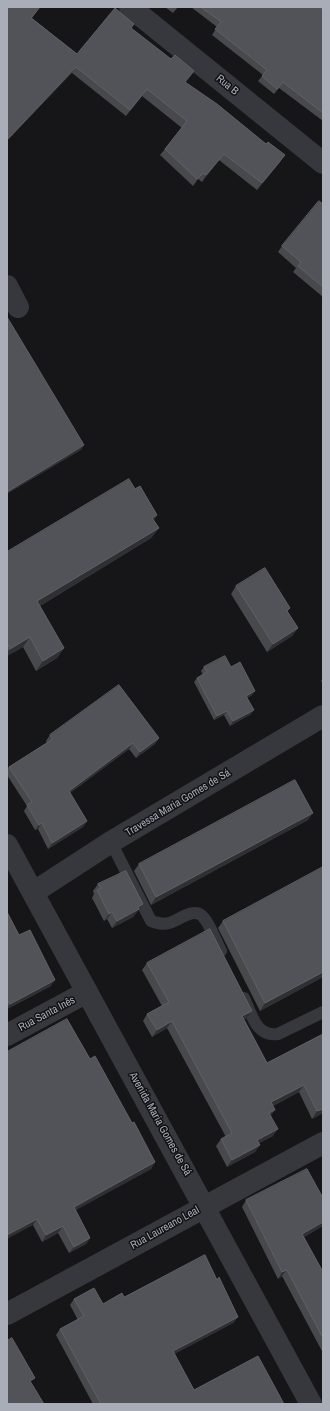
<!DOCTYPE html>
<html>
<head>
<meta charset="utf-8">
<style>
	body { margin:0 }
	#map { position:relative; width:330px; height:1411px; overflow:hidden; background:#161618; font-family:"Archivo Narrow",sans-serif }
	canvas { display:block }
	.frame { position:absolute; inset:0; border:8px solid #a8adb8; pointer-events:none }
</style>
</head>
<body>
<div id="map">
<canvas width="330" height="1411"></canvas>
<div class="frame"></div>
</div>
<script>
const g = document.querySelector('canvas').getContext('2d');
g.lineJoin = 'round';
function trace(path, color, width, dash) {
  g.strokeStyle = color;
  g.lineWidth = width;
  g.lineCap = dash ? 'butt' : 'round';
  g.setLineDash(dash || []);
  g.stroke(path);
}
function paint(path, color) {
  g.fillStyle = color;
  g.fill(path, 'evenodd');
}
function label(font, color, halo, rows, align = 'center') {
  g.font = font + ' "Archivo Narrow",sans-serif';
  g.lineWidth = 3;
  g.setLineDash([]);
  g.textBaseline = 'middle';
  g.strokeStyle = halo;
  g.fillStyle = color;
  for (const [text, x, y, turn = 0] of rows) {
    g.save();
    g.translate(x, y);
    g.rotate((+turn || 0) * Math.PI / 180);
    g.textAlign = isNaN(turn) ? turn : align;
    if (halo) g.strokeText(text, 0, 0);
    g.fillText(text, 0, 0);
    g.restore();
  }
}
trace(new Path2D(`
	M111 842 151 921C157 923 163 925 169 923 178 921 192 908 201 915 209 921 216 942 221 951
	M244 998C252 1015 256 1037 278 1034L323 1012`), '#37383d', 12);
trace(new Path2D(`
	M130 7 323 163
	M7 286 18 307
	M34 892 111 842 323 716
	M7 1035 87 992
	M7 1314 323 1143`), '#37383d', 22);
trace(new Path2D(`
	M7 845 311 1404`), '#37383d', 22);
paint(new Path2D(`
	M7 7H40L32 18 77 54 131 28 185 82 280 162 257 190 219 160 202 182 198 179 193 186 160 155 182 128 142 96 126 116 72 73Z
	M165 7H178L173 13Z
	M191 7H320L323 10V121L279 88 274 94 258 81 263 75 212 35 217 27Z
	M323 204V297L293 272 296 268 278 252 282 246Z
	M135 489 157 515 154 520 159 528 151 538 40 606 64 648 57 658 36 671 23 647 7 656V552Z
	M236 586 288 612 298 628 292 636 267 652 231 594Z
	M204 667H231L252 695 247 698 251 714 230 726 224 715 214 720 194 682 197 678 203 675 201 671Z
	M323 678V684L321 681Z
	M50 735 159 738 155 744 136 758 129 749 70 793 87 821 83 827 48 849 38 829 35 830 24 811 27 806 7 775V770L9 767 47 743 46 741Z
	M308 820 151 905 134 871 139 864Z
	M98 884 143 904 133 917 112 928 107 919 104 921 92 898 94 894 93 891Z
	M7 912 19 935 51 986 7 1009Z
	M223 921 323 977 260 1011 218 928Z
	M147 963 247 1018 244 1019 267 1063 323 1034V1113L312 1119 299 1092 273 1106 271 1116 273 1136 259 1143 255 1152 227 1167 216 1146 221 1139 226 1137 167 1028 152 1037 143 1021 147 1014 162 1006 142 970Z
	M90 1059 132 1123 155 1162 151 1169 75 1210 90 1238 86 1244 69 1253 58 1233 42 1242 33 1225Z
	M246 1200 304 1237 323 1272V1353L282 1276 278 1279 242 1207Z
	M217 1280 238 1317 233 1323 174 1354 194 1390 284 1404H93L56 1335 60 1329 78 1320 70 1305 74 1299 103 1304 124 1297Z`), '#47494d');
paint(new Path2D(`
	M76 67 72 73 7 141V140Z
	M147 89 142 96 126 116 130 110Z
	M224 154 219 160 202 182 206 175Z
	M285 155 280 162 257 190 262 183Z
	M84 445 81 450 7 494V492Z
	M157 515 150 525 152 518Z
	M159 528 151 538 30 612 37 601Z
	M298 628 292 636 267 652 273 644Z
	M30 637 23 647 7 656V653L10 649Z
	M64 648 57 658 36 671 43 661Z
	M255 691 252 695 243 700 246 696Z
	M254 710 251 714 230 726 233 721Z
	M227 711 224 715 214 720 217 716Z
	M159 738 155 744 136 758 140 752Z
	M133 743 129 749 65 797 69 791Z
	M313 813 308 820 151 905 156 897Z
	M87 821 83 827 48 849 52 843Z
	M42 823 38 829 35 830 39 825Z
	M143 904 133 917 112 928 117 921 138 907Z
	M112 912 107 919 104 921 109 914Z
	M323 972V977L260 1011 265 1003Z
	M55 980 51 986 7 1009V1008L10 1004Z
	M252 1011 247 1018 237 1023 242 1016Z
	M172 1021 167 1028 152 1037 157 1030Z
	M304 1085 299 1092 266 1110 271 1102Z
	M323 1109V1113L312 1119 317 1111Z
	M275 1110 270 1117 269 1113Z
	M278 1129 273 1136 252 1147 257 1140Z
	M260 1145 255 1152 227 1167 232 1160Z
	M155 1162 151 1169 69 1214 74 1207Z
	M37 1219 33 1225 7 1239V1235Z
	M323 1222V1226L298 1241 302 1234Z
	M63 1226 58 1233 42 1242 46 1235Z
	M90 1238 86 1244 69 1253 74 1247Z
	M287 1270 282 1276 278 1279 282 1272Z
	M238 1317 233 1323 169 1357 173 1351Z`), '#2f3033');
const building = new Path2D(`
	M7 7H40L31 18 77 54 115 8 134 24 131 28 171 59 175 55 194 71 185 82 217 104 266 144 268 142 285 155 262 183 224 154 206 175 203 173 197 179 165 149 187 121 147 89 130 110 76 67 7 140Z
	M201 7H320L323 10V113L283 82 277 89 262 76 267 70 215 29 221 22Z
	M319 201 323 204V287L298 266 301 262 282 246Z
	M7 317 84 445 7 492Z
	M129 479 135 489 140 486 157 515 152 518 159 528 37 601 64 648 43 661 30 637 10 649 7 643V552Z
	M265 568 290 608 287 611 298 628 273 644 236 586Z
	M225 656 231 667 240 662 255 691 246 696 254 710 233 721 227 711 217 716 197 678 207 672 204 667Z
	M119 685 159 738 140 752 133 743 69 791 87 821 52 843 42 823 39 825 27 805 32 802 9 767 53 739 50 735Z
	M295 780 313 813 156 897 139 864Z
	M323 867V972L265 1003 223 921Z
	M126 871 143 904 138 907 139 909 117 921 112 912 109 914 97 890 101 888 98 884Z
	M7 912 19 935 30 930 55 980 10 1004 7 999Z
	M210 929 252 1011 242 1016 267 1063 323 1034V1109L317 1111 304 1085 271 1102 275 1110 269 1113 278 1129 257 1140 260 1145 232 1160 221 1139 232 1133 172 1021 157 1030 147 1014 169 1002 147 963Z
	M67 1019 90 1059 95 1056 132 1123 134 1122 155 1162 74 1207 90 1238 74 1247 63 1226 46 1235 37 1219 7 1235V1052Z
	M307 1169 323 1198V1222L302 1234 323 1272V1338L287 1270 282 1272 246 1200Z
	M205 1255 217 1280 219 1277 238 1317 173 1351 194 1390 258 1356 284 1404H101L60 1329 84 1316 74 1299 94 1288 103 1304 122 1293 124 1297Z
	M12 1338 35 1378 30 1381 44 1404H7V1341Z`);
paint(building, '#525359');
trace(building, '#5f6168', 1);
label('11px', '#a8adb8', '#111113', [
	["Rua B",227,85,39],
	["Travessa Maria Gomes de Sá",178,803,-31],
	["Rua Santa Inês",47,1014,-28],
	["Avenida Maria Gomes de Sá",160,1124,61],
	["Rua Laureano Leal",165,1228,-29]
]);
</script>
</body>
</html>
